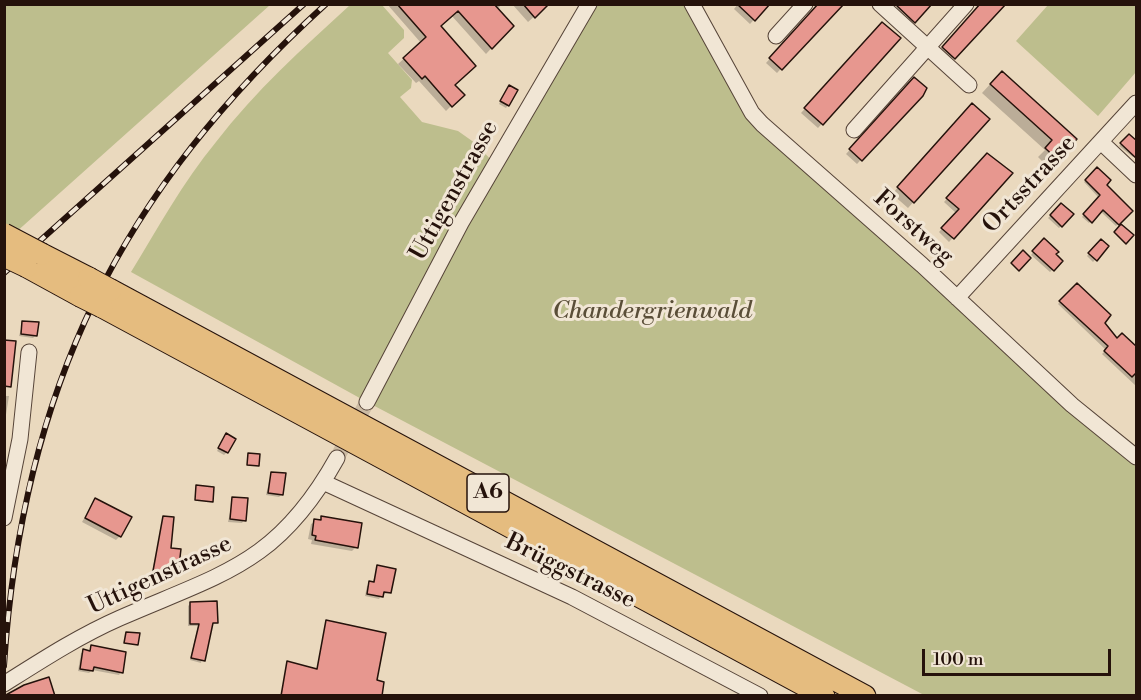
<!DOCTYPE html>
<html>
<head>
<meta charset="utf-8">
<style>
	body { margin:0 }
	#map { position:relative; width:1141px; height:700px; overflow:hidden; background:#ead9be; font-family:"Libre Bodoni",serif }
	canvas { display:block }
	.frame { position:absolute; inset:0; border:6px solid #25120b; pointer-events:none }
	.scale { position:absolute; left:922px; top:649px; width:189px; height:27px; box-sizing:border-box; border:3px solid #25120b; border-top:0; padding-left:8px; font-size:18px; line-height:21px; white-space:nowrap; color:#25120b; -webkit-text-stroke:4px #f1e6d5; paint-order:stroke }
</style>
</head>
<body>
<div id="map">
<canvas width="1141" height="700"></canvas>
<div class="frame"></div>
<div class="scale">100 m</div>
</div>
<script>
const g = document.querySelector('canvas').getContext('2d');
g.lineJoin = 'round';
function paint(path, color) {
  g.fillStyle = color;
  g.fill(path, 'evenodd');
}
function trace(path, color, width, dash) {
  g.strokeStyle = color;
  g.lineWidth = width;
  g.lineCap = dash ? 'butt' : 'round';
  g.setLineDash(dash || []);
  g.stroke(path);
}
function label(font, color, halo, rows, align = 'center') {
  g.font = font + ' "Libre Bodoni",serif';
  g.lineWidth = 6;
  g.setLineDash([]);
  g.textBaseline = 'middle';
  g.strokeStyle = halo;
  g.fillStyle = color;
  for (const [text, x, y, turn = 0] of rows) {
    g.save();
    g.translate(x, y);
    g.rotate((+turn || 0) * Math.PI / 180);
    g.textAlign = isNaN(turn) ? turn : align;
    if (halo) g.strokeText(text, 0, 0);
    g.fillText(text, 0, 0);
    g.restore();
  }
}
paint(new Path2D(`
	M5 5H270L5 242Z
	M350 5H382L404 30V38L388 53 412 80 411 88 400 97 422 122 458 131 475 143 495 164 589 5H692L752 113 1136 457V695H924L367 402 131 272C158 228 183 182 216 142 255 91 303 48 350 5Z
	M1048 5H1136V72L1098 116 1016 41Z`), '#bdbe8d');
paint(new Path2D(`
	M387 4H502L496 10 512 26 486 54 451 15 439 27 454 85 462 95 446 111 419 81 416 83 398 64 421 43Z
	M512 4H548L528 22Z
	M738 4H768L750 24 734 9Z
	M819 4H840L777 73 766 63Z
	M900 4H929L908 27 892 13Z
	M981 4H1003L945 66 934 56Z
	M883 24 899 38 818 128 801 113Z
	M914 79 925 89 857 164 846 154Z
	M993 81 1075 139 1048 167 1038 157 1045 150 982 93Z
	M507 89 508 105 506 108 499 104Z
	M966 111 988 119 908 208 892 194Z
	M1129 136 1136 154 1133 157 1119 146Z
	M987 155 1011 173 949 242 939 232 956 213 944 202Z
	M1097 169 1105 185 1131 211 1116 226 1100 211 1089 223 1082 217 1099 198 1084 182Z
	M1061 205 1072 215 1059 228 1048 218Z
	M1044 240 1061 261 1050 272 1031 255Z
	M1101 241 1107 247 1093 262 1087 256Z
	M1077 285 1103 323 1117 340 1136 349V386L1102 354 1106 350 1058 304Z
	M23 322 36 335 33 338 19 336Z
	M4 396H9L4 427Z
	M226 435 227 452 224 455 217 451Z
	M271 473 282 494 279 497 266 495Z
	M233 498 244 520 242 523 228 522Z
	M95 500 120 536 116 540 82 522Z
	M164 517 169 549 177 573 175 575 152 572Z
	M322 518 356 547 352 551 311 544 312 540 308 539 311 524Z
	M378 567 390 593 382 594 379 599 365 596 367 586 372 584Z
	M190 604 216 623 211 625 201 663 190 660 198 626H188V606Z
	M92 646 121 672 119 675 92 670 89 673 78 671 81 653 89 652Z`), '#0003');
const building = new Path2D(`
	M397 4H494L514 26 492 49 458 11 441 26 476 66 455 85 465 95 452 107 425 76 422 79 403 58 426 37Z
	M523 4H549L535 18Z
	M737 4H770L755 21Z
	M818 4H844L782 70 769 58Z
	M895 4H932L915 23Z
	M980 4H1006L955 59 942 47Z
	M882 22 901 38 823 125 804 108Z
	M1002 71 1077 139 1058 160 1045 148 1052 140 990 84Z
	M914 77 927 88 923 96 862 161 849 149Z
	M509 85 518 90 509 106 500 101Z
	M972 103 990 119 914 203 897 187Z
	M1129 134 1137 141V159L1120 143Z
	M987 153 1013 173 954 239 941 228 959 209 946 198Z
	M1097 167 1111 180 1107 185 1133 211 1119 225 1103 210 1092 223 1083 214 1100 195 1085 180Z
	M1061 203 1074 214 1062 227 1050 215Z
	M1121 224 1134 235 1126 244 1114 232Z
	M1044 238 1059 252 1056 254 1063 261 1054 271 1032 251Z
	M1101 239 1109 246 1097 261 1088 253Z
	M1023 250 1031 258 1019 271 1011 263Z
	M1077 283 1111 315 1105 323 1117 338 1122 333 1137 347V372L1132 377 1104 351 1108 346 1059 301Z
	M22 321 39 322 37 336 21 334Z
	M4 340 16 341 11 387 4 386Z
	M226 433 236 439 228 453 218 448Z
	M248 453 260 454 259 466 247 465Z
	M271 472 286 473 283 495 268 493Z
	M196 485 214 487 213 502 195 500Z
	M232 497 248 498 246 521 230 519Z
	M95 498 132 517 121 537 85 518Z
	M163 516 174 517 171 548 181 549 178 574 153 571Z
	M321 516 362 523 358 548 315 540 316 536 312 535 314 519 321 520Z
	M377 565 396 569 391 593 384 592 383 597 367 594 369 581 374 582Z
	M217 601 218 623H213L205 661 191 658 199 624H190V602Z
	M326 620 386 633 377 680 384 682 382 696H281L287 661 317 669Z
	M126 632 140 633 138 645 124 643Z
	M91 645 126 652 123 673 94 667 93 671 80 669 83 649 90 651Z
	M49 677 55 696H4L24 685Z`);
paint(building, '#e7978f');
trace(building, '#25120b', 1.5);
trace(new Path2D(`
	M337 458 367 402`), '#ccbba3', 15, [15, 8]);
const minor = new Path2D(`
	M692 4 752 113 762 124 922 265 1072 405 1136 457
	M880 4 969 85
	M776 36 805 4
	M854 130 966 4
	M1101 142 1136 175
	M957 298 1136 103
	M367 402 461 223 589 4
	M323 482 572 597 760 696
	M4 518 20 439 29 352
	M4 684C42 660 79 636 120 618 223 573 278 564 337 458`);
const highway = new Path2D(`
	M42 254 89 278
	M27 267 80 296
	M111 290 865 696
	M102 307 824 696`);
trace(minor, '#564438', 17);
trace(highway, '#25120b', 23);
trace(minor, '#f1e6d5', 15);
trace(highway, '#e5bc7f', 21);
const rail = new Path2D(`
	M4 273 304 4
	M4 666C22 388 120 191 326 4`);
trace(rail, '#25120b', 6);
trace(rail, '#f1e6d5', 4, [11]);
const highwayBridge = new Path2D(`
	M4 234 42 254
	M4 256 27 267
	M89 278 111 290
	M80 296 102 307`);
trace(highwayBridge, '#25120b', 23, []);
trace(highwayBridge, '#e5bc7f', 21);
for (const [x, y, w] of [
	[488,493,42]
]) {
  const box = new Path2D();
  box.roundRect(x - w / 2, y - 19, w, 38, 4.5);
  g.fillStyle = '#f1e6d5';
  g.fill(box);
  trace(box, '#25120b', 1.5);
}
label('bold 22px', '#25120b', null, [
	["A6",488,493]
]);
label('24px', '#25120b', '#f1e6d5', [
	["Ortsstrasse",1030,185,-47],
	["Uttigenstrasse",455,191,-61],
	["Forstweg",913,228,42],
	["Brüggstrasse",570,572,26],
	["Uttigenstrasse",160,576,-25]
]);
label('italic 24px', '#5a4e38', '#f1e6d5', [
	["Chandergrienwald",652,312]
]);
</script>
</body>
</html>
